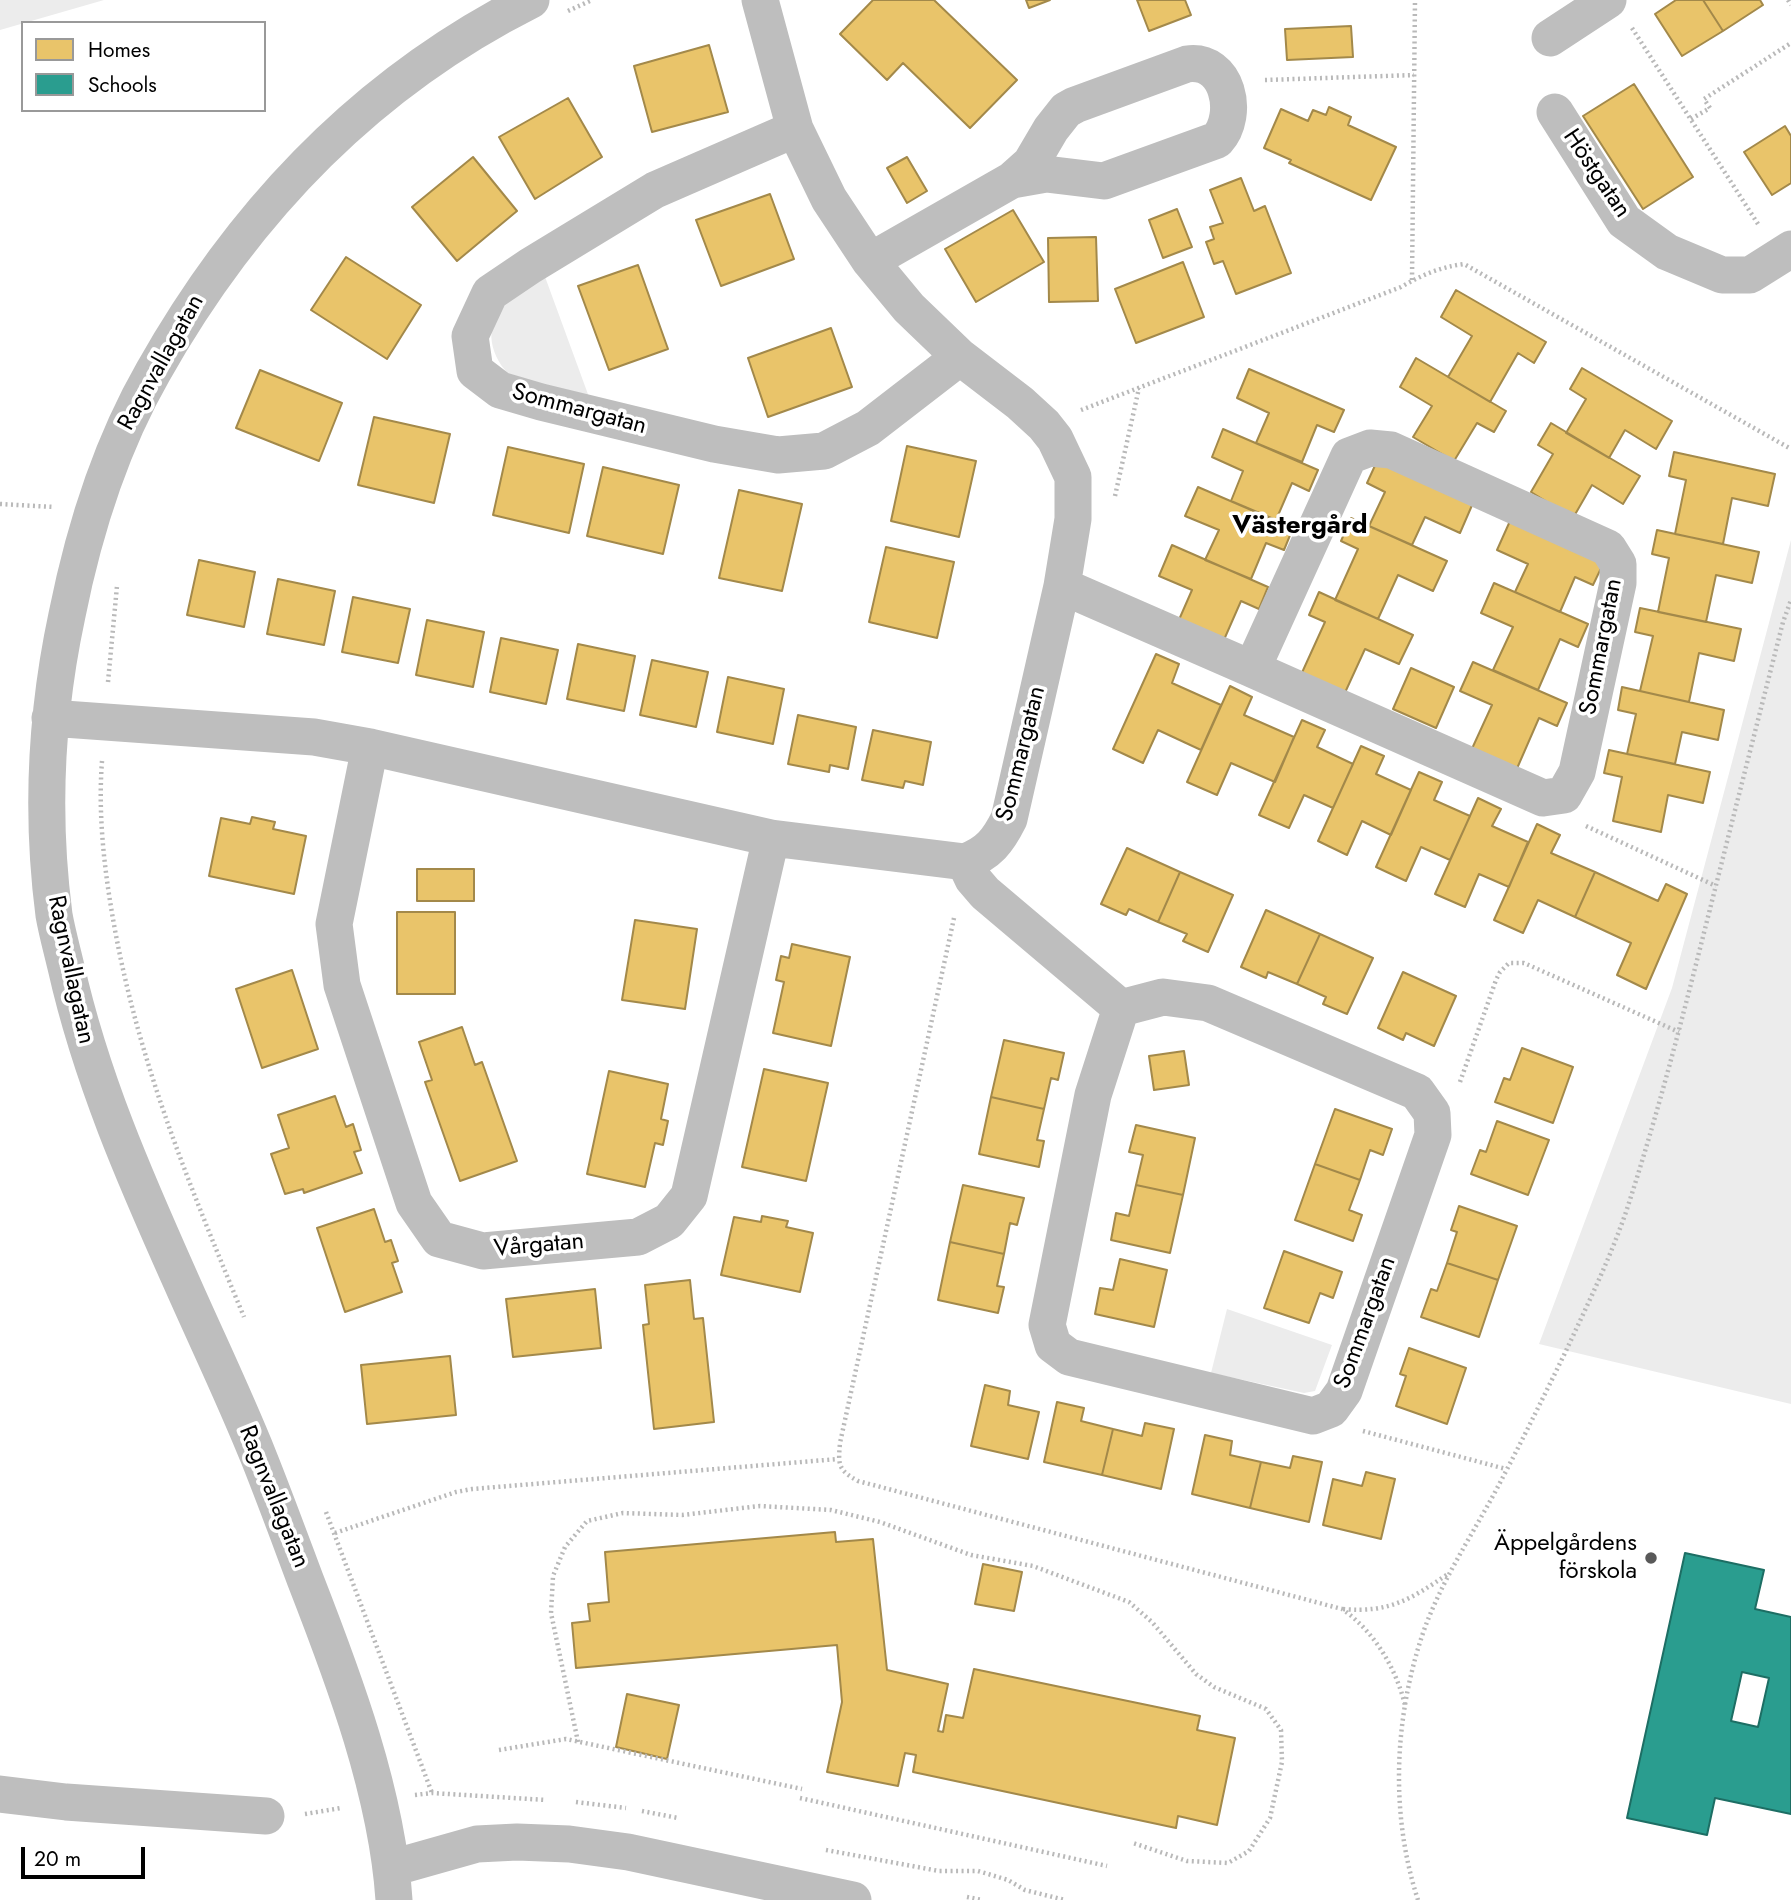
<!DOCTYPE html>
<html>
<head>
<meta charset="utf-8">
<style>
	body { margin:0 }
	#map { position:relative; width:1791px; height:1900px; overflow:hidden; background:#fff; font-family:Jost,sans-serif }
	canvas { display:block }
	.legend { position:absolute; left:21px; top:21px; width:245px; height:91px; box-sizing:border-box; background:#fff; border:2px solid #999; margin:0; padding:9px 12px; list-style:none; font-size:21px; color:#000 }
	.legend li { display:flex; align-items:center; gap:14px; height:35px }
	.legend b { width:35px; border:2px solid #999 }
	.scale { position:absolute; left:21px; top:1847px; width:124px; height:32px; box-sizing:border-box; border:4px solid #000; border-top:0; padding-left:9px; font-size:21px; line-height:24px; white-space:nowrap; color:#000; -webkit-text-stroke:5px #fff; paint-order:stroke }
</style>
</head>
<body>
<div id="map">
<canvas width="1791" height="1900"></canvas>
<ul class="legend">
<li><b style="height:19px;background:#e9c46a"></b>Homes</li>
<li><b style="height:19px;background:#2a9d8f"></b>Schools</li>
</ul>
<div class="scale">20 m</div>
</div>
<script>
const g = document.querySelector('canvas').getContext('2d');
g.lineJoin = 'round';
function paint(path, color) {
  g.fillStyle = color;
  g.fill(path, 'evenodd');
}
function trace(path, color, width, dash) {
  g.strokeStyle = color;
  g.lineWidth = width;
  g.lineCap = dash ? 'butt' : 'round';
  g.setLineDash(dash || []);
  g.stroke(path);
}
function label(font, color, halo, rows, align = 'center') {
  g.font = font + ' Jost,sans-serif';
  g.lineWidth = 7;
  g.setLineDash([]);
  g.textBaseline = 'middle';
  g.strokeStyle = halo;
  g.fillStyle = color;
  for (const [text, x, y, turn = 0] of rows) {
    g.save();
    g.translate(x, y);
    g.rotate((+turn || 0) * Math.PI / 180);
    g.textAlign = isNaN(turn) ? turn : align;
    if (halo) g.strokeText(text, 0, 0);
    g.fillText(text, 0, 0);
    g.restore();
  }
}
paint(new Path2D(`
	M0 0H104L0 30Z
	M544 274 589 397C573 394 532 390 520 383 497 369 482 337 498 313 509 296 529 286 544 274Z
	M1791 540V1404L1539 1344 1672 988Z
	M1227 1309 1332 1345 1315 1391 1304 1393 1211 1373Z`), '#ececec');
const homes = new Path2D(`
	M873 0H934L1017 80 970 128 903 63 887 80 840 34Z
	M1026 0H1050L1029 8Z
	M1137 0H1185L1191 15 1149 31Z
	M1676 0H1703L1723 31 1682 56 1655 14Z
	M1703 0H1760L1763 5 1723 31Z
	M1351 26 1353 57 1287 60 1285 29Z
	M709 45 728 112 652 132 634 66Z
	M1634 84 1693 177 1643 209 1583 116Z
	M568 98 602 157 535 199 499 137Z
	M1329 107 1351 117 1348 125 1396 147 1371 200 1289 163 1291 160 1264 148 1281 109 1308 121 1313 110 1326 115Z
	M1785 126 1791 136V183L1772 195 1744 152Z
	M473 157 517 211 457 261 412 207Z
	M907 157 927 191 907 203 887 168Z
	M1241 178 1254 211 1265 206 1291 273 1236 294 1223 261 1214 264 1206 242 1214 239 1210 227 1223 223 1210 190Z
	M770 194 794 259 721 286 696 220Z
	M1177 209 1192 247 1163 258 1149 220Z
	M1013 210 1044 262 976 302 945 249Z
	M1096 237 1098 301 1049 302 1048 238Z
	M346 257 421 305 387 359 311 310Z
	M1183 262 1204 317 1136 343 1115 289Z
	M638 265 668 349 609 370 578 286Z
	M1456 290 1546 342 1534 363 1518 353 1490 402 1448 377 1472 336 1441 317Z
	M831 328 852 387 768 417 748 358Z
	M1416 358 1506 411 1494 432 1477 423 1454 461 1413 437 1432 406 1400 387Z
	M1582 368 1672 421 1656 449 1625 430 1609 458 1566 433 1586 399 1570 389Z
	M1249 369 1344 410 1334 432 1317 425 1302 462 1256 443 1269 413 1237 398Z
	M260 370 342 403 319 461 236 428Z
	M374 417 450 434 434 503 358 485Z
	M1551 423 1640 476 1623 504 1592 485 1573 518 1531 492 1553 454 1538 445Z
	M1223 429 1318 470 1309 491 1292 483 1276 520 1231 501 1243 471 1212 457Z
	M907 446 976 461 959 537 891 521Z
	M508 447 584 464 569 533 493 515Z
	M1674 452 1775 474 1768 506 1732 498 1723 544 1675 534 1686 480 1669 476Z
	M1378 459 1473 503 1460 533 1425 517 1412 545 1369 526 1385 492 1367 483Z
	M603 467 679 485 663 554 587 536Z
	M1198 487 1293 528 1284 550 1266 543 1251 579 1205 560 1219 530 1185 516Z
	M739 490 802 504 782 591 719 578Z
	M1351 518 1447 561 1433 591 1398 575 1378 619 1335 600 1358 549 1341 541Z
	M1510 521 1604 562 1593 585 1575 577 1560 612 1515 592 1528 564 1497 550Z
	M1657 530 1759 552 1752 583 1716 575 1706 622 1658 612 1669 558 1652 554Z
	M1172 545 1268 587 1259 609 1241 601 1223 642 1178 622 1192 590 1159 576Z
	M886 547 954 562 937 638 869 622Z
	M199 560 255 572 244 627 187 615Z
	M278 579 335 591 324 645 267 634Z
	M1494 583 1588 624 1578 647 1560 639 1538 690 1493 670 1513 627 1481 613Z
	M1319 592 1413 635 1399 664 1365 649 1343 697 1300 677 1325 622 1309 615Z
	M353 597 410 609 398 663 342 652Z
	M1640 608 1741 629 1734 661 1699 653 1689 702 1640 691 1653 636 1635 632Z
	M427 620 484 632 473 687 416 675Z
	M501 638 558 650 546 704 490 692Z
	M578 644 635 656 624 711 567 699Z
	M1156 654 1179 664 1172 683 1221 705 1201 750 1158 730 1143 763 1113 749Z
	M652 660 708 672 696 727 640 715Z
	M1473 662 1567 703 1557 726 1539 718 1515 773 1470 753 1492 705 1460 691Z
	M1411 668 1454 687 1436 728 1393 709Z
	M728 677 784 689 773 744 717 732Z
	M1230 686 1252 697 1244 715 1294 737 1275 782 1231 763 1217 795 1187 782Z
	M1622 687 1724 710 1718 740 1682 732 1675 764 1627 754 1636 714 1618 710Z
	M798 715 856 727 848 769 830 765 829 772 788 764Z
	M1302 720 1325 730 1317 747 1353 764 1333 808 1304 795 1289 828 1259 815Z
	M873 730 931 742 923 785 905 781 903 788 862 780Z
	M1361 746 1384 756 1376 774 1411 790 1391 835 1362 821 1347 855 1318 841Z
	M1609 750 1710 772 1703 803 1668 795 1661 832 1613 821 1622 777 1604 773Z
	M1419 772 1442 782 1434 800 1470 816 1450 860 1421 847 1406 881 1376 867Z
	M1478 798 1501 809 1492 826 1528 842 1509 887 1479 874 1465 907 1435 894Z
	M252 817 275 822 273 829 306 836 294 894 209 876 221 818 250 824Z
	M1537 824 1560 835 1551 853 1595 872 1575 917 1538 900 1523 933 1494 920Z
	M1127 848 1180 872 1158 922 1129 909 1126 915 1101 904Z
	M417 869H474V901H417Z
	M1180 872 1233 895 1208 952 1183 941 1187 934 1158 922Z
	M1595 872 1658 901 1666 884 1687 894 1646 989 1617 975 1631 943 1575 917Z
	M1266 910 1320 934 1297 984 1268 972 1266 978 1241 967Z
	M397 912H455V994H397Z
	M635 920 697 929 685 1009 622 1000Z
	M1320 934 1373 958 1347 1014 1323 1004 1326 997 1297 984Z
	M792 944 850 957 831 1046 773 1033 784 982 776 980 781 956 789 958Z
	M292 970 318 1049 262 1068 236 989Z
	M1403 972 1456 996 1434 1046 1406 1033 1403 1040 1378 1028Z
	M462 1027 475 1065 482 1062 517 1161 460 1181 425 1082 432 1080 419 1042Z
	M1004 1040 1064 1053 1058 1080 1051 1078 1044 1109 991 1097Z
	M1522 1048 1573 1067 1553 1123 1495 1102 1504 1078 1510 1080Z
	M1184 1051 1189 1085 1154 1090 1149 1056Z
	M764 1069 828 1083 806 1181 742 1167Z
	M609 1071 668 1084 661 1119 668 1121 663 1145 655 1143 645 1187 587 1174Z
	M335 1096 346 1127 353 1124 361 1150 354 1152 362 1173 304 1193 303 1189 285 1194 271 1154 289 1148 278 1115Z
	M991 1097 1044 1109 1037 1140 1044 1141 1039 1167 979 1154Z
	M1335 1109 1392 1129 1383 1155 1370 1150 1360 1180 1315 1164Z
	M1497 1121 1549 1140 1528 1195 1471 1174 1480 1150 1486 1152Z
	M1136 1125 1195 1138 1183 1195 1136 1185 1143 1155 1129 1152Z
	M1315 1164 1360 1180 1349 1210 1362 1215 1353 1241 1295 1220Z
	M963 1185 1024 1198 1017 1225 1010 1223 1004 1254 950 1242Z
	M1136 1185 1183 1195 1170 1253 1111 1240 1116 1213 1129 1216Z
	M1459 1206 1517 1226 1498 1280 1447 1263 1457 1232 1451 1230Z
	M374 1209 385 1242 391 1240 398 1261 392 1263 402 1292 345 1312 317 1228Z
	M762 1216 788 1221 786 1227 813 1233 800 1292 721 1275 734 1217 761 1222Z
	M950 1242 1004 1254 997 1286 1004 1287 998 1313 938 1300Z
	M1284 1251 1342 1272 1333 1298 1320 1293 1309 1323 1264 1308Z
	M1120 1259 1167 1270 1154 1327 1095 1314 1100 1288 1113 1290Z
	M1447 1263 1498 1280 1479 1337 1421 1317 1431 1289 1437 1291Z
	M690 1280 694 1319 703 1318 714 1422 654 1429 643 1325 649 1324 645 1285Z
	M595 1289 601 1348 513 1357 506 1299Z
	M1409 1348 1466 1368 1447 1424 1396 1406 1406 1376 1400 1374Z
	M450 1356 456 1415 367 1424 361 1365Z
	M985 1385 1010 1391 1008 1405 1039 1412 1028 1459 971 1446Z
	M1057 1402 1084 1408 1081 1421 1113 1429 1102 1475 1044 1462Z
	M1145 1423 1174 1429 1161 1489 1102 1475 1113 1429 1142 1436Z
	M1205 1435 1232 1441 1230 1455 1261 1462 1250 1508 1192 1494Z
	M1293 1456 1322 1462 1309 1522 1250 1508 1261 1462 1290 1468Z
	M1366 1472 1395 1479 1381 1539 1323 1525 1333 1479 1362 1486Z
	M835 1532 836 1542 873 1539 887 1670 948 1684 938 1731 943 1732 946 1715 963 1718 974 1669 1200 1716 1197 1730 1235 1738 1217 1825 1178 1816 1176 1828 913 1772 916 1755 905 1753 898 1786 827 1772 842 1702 837 1645 576 1668 572 1623 590 1621 588 1604 609 1602 605 1552Z
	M983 1564 1022 1572 1014 1611 975 1604Z
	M627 1694 679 1705 667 1759 616 1747Z`);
paint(homes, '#e9c46a');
trace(homes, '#a3894a', 2);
const schools = new Path2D(`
	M1685 1553 1764 1570 1755 1609 1791 1617V1814L1715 1798 1707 1835 1627 1818ZM1742 1672 1769 1678 1758 1727 1731 1721Z`);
paint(schools, '#2a9d8f');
trace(schools, '#1d6e64', 2);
trace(new Path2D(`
	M1788 0 1791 5
	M568 11 592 0
	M1632 28 1758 224
	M1265 80 1414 75
	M1691 119 1710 108 1704 99 1791 43
	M1412 280 1415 0
	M1081 410 1401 287C1422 275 1440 267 1464 264L1791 449
	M1115 496 1139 388
	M0 504 54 507
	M108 682 117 586
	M102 761C98 814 104 867 113 919 138 1062 189 1184 244 1317
	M1586 826 1716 886
	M954 918 840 1443C838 1465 838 1470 858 1481L1342 1609C1374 1631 1396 1668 1405 1705
	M1460 1082 1496 980 1500 972 1509 963H1524L1679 1032
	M1363 1431 1506 1469
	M326 1512 432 1793
	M335 1533 456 1492 472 1489 838 1459
	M1343 1609C1390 1613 1411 1599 1448 1574
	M578 1742 551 1613 553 1576 565 1547 587 1521 623 1513 682 1515 760 1506 831 1510 880 1522 971 1555 1033 1566 1129 1602 1152 1622 1196 1674 1214 1687 1266 1709 1281 1730 1282 1762 1270 1818 1249 1851 1228 1863 1187 1861 1133 1843
	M499 1750 566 1739 802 1789
	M415 1795 432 1793 546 1800
	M800 1798 1107 1866
	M576 1802 626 1808
	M642 1811 678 1818
	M305 1814 341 1808
	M826 1850 939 1871H978L1008 1880 1025 1890 1065 1900
	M967 1897 982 1900
	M1418 1900C1390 1814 1394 1719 1423 1633 1440 1584 1469 1540 1494 1494 1518 1449 1541 1402 1564 1355 1586 1308 1609 1261 1626 1212 1659 1111 1685 1008 1711 905 1735 810 1759 716 1783 622L1791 600`), '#b9b9b9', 4.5, [2, 3.5]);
trace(new Path2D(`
	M1550 38 1608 0
	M1555 112 1624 221 1667 252 1722 275H1750L1791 249
	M795 129 655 190 530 266 490 293 470 336 475 371 500 390 541 402 714 444 778 455 824 451 868 428 960 357
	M870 261 1012 180 1046 174 1104 181 1217 140C1240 115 1228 58 1187 64L1075 105 1066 110 1051 129 1031 163 1012 180
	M1062 586 1252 669 1349 456 1370 448 1391 450 1608 548 1618 564V583L1577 772 1564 795 1543 798 1252 669
	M50 718 314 737 370 747 771 838 965 862C989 853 998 841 1009 819L1062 586 1073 519V477L1055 439 1044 425 1020 403 960 357 909 308 870 261 829 199 795 129 760 0
	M370 747 334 924 342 985 414 1203 439 1239 483 1251 638 1237 669 1221 689 1196 771 838
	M965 862 973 879 985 893 1121 1008 1093 1095 1047 1325 1053 1345 1069 1357 1313 1416 1331 1409 1344 1391 1433 1135 1432 1113 1417 1092 1208 1003 1163 997 1121 1008
	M0 1794 66 1802 266 1816
	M392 1868 477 1844 517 1842 569 1844 628 1852 853 1900
	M394 1900C387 1793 344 1679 305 1579 290 1539 275 1498 259 1458 235 1398 207 1340 181 1281 135 1178 91 1078 66 967 62 950 57 932 54 915 41 815 46 713 67 615 84 530 110 447 153 372 243 212 366 83 531 0`), '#bebebe', 37);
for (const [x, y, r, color] of [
	[1651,1558,7,"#595959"]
]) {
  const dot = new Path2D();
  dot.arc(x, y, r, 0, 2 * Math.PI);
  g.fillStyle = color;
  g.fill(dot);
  trace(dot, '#fff', 2.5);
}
label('24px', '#000', '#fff', [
	["Höstgatan",1596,174,56],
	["Ragnvallagatan",162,363,-61],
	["Sommargatan",579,410,15],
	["Sommargatan",1602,647,-79],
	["Sommargatan",1022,754,-76],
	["Ragnvallagatan",70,970,78],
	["Vårgatan",539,1246,-5],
	["Sommargatan",1366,1323,-70],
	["Ragnvallagatan",273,1497,68]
]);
label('24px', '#000', '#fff', [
	["Äppelgårdens",1637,1544],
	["förskola",1637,1572]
], 'right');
label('bold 26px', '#000', '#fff', [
	["Västergård",1300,527]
]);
</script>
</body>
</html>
